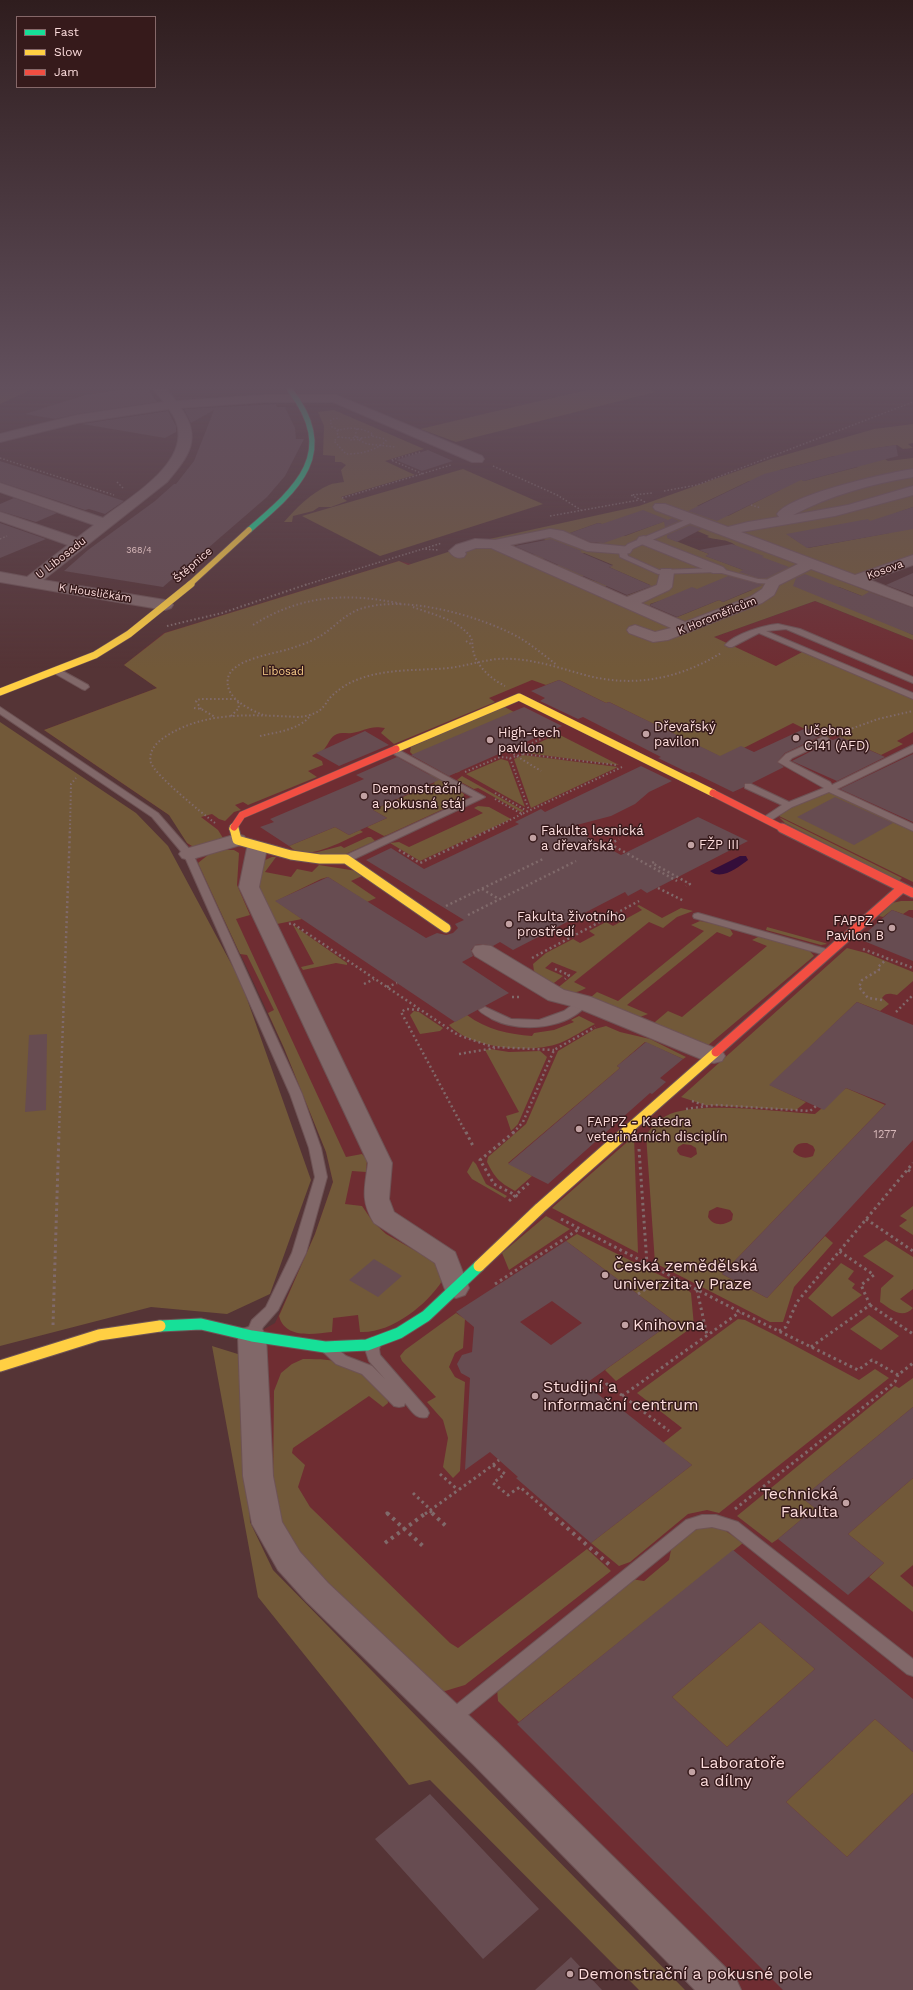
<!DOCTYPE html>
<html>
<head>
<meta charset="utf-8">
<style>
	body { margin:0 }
	#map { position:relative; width:913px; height:1990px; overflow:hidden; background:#553436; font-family:"Work Sans",sans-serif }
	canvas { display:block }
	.legend { position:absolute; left:16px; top:16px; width:140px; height:72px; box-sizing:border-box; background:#361a1b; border:1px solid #866869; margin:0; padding:5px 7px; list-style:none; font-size:12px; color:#fddddd }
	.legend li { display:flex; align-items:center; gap:8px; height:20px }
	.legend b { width:20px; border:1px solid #866869 }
</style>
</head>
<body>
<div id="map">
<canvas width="913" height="1990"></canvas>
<ul class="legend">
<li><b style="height:5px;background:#16e098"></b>Fast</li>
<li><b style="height:5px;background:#ffcf43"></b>Slow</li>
<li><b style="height:5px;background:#f24e42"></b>Jam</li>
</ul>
</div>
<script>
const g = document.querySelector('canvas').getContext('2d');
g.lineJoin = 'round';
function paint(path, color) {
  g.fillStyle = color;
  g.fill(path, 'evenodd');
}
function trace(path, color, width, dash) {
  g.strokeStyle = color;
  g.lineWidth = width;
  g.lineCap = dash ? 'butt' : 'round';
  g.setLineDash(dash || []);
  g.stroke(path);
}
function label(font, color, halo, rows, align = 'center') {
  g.font = font + ' "Work Sans",sans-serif';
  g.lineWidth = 3;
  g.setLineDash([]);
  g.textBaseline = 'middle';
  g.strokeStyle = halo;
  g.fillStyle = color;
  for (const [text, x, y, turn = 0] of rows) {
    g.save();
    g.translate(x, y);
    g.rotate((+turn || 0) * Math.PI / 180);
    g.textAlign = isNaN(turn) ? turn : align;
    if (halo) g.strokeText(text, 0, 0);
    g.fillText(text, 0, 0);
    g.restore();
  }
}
paint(new Path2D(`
	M399 561 714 637 815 601 913 640V1990H714L267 1524 252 1336 275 1323 315 1234 333 1182 326 1152 284 1048 198 863 176 824 169 815 44 730 157 688 124 665 164 633Z`), '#6f2d32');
paint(new Path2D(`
	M0 390H31L0 404Z
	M586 390H650L656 392 456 442 420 429Z
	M334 410 424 449 385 461 415 475 341 497 347 501 331 507H319L313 511 293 516 292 522H284C296 508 311 493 329 485 333 483 339 483 344 482L341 470 346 465 341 462H335V456L323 455 324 426 318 412Z
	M913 424V443L908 444 913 448 903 449 897 445 870 449 888 461 913 458V507L896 513 913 521V555L842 581 913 609V616L839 587 827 592 913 635V640L815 601 714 637 776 666 806 650 913 696V732L897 741 903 744 881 755 836 735 825 739 793 723 722 759 717 755 609 702 606 703 559 680 546 685 532 680 489 698 495 702 394 744 381 733 385 728C369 725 365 731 352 733 347 734 342 732 337 734 330 737 329 743 325 748 323 752 315 753 312 756L322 761 323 765 308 771 317 777 248 805 243 802 235 805 241 810 234 812 225 821 219 819 212 814 201 817 218 830 223 838 220 841 202 846H192L187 843 169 815 44 730 157 688 124 665 165 633 399 561 408 565 485 540 639 506 771 459 874 429ZM834 456 858 467 804 481 780 470ZM749 481 780 490 728 516 697 506ZM666 519 665 521 625 536 621 534 594 544 570 533 598 523 602 524ZM688 527 709 536 707 537C715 540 728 539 735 545 741 551 746 565 751 573L706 556 709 554 668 538ZM889 533 808 548 791 537ZM536 538H541L580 555 584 553 613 565 609 567 650 585V587L626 596 605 587 608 585 582 577 585 575 560 564 556 565 544 560 543 557 536 554 532 555 513 546ZM697 589 752 590 723 602 719 600 675 618 650 607V604Z
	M463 469 543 504 380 556 302 516Z
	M503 706 514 712 459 772 448 775 414 756 410 752 411 747Z
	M0 722 136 813 168 846 241 982 311 1180 270 1294 227 1314 151 1307 0 1346Z
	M558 734 619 765 526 753 525 749Z
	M523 755 618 767 531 808 514 759Z
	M501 759 508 761 525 807 466 774Z
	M431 774 464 794 463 800 387 835 384 836 367 827 387 818 373 810 435 783 425 776Z
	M462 776 524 811 521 812 478 788 474 789 457 780Z
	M830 789 913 828V882L775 814Z
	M478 806 489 807 511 819 420 861 390 843 399 842 409 847 483 813 474 808Z
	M779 817 902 878 899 881 785 823Z
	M335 827 349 835 360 830 363 832C347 839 324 852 306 853 299 854 294 850 289 846Z
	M368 837H371L375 841 341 856 310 854 341 846 344 848Z
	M223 850H234L239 853 237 885 250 915 236 919 346 1157 362 1154 367 1160 366 1172 352 1171 345 1204 362 1206 373 1222 386 1234 435 1262 442 1281C427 1305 390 1334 360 1332L358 1315 333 1318 332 1332C313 1334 285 1339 279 1316L315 1234 333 1182 326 1152 284 1048 268 1013 274 1010 247 955 240 954 198 863 208 855Z
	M272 857H276L265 872 291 877 297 869 312 872 319 865 357 871 362 876 351 881 376 898 367 902 328 877 321 879 276 901 302 919 277 924 269 911 259 885 263 861Z
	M901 901H913V910H909L903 914 892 910 883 917 879 916 892 903Z
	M639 905 662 918 681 908 693 911 677 917 663 928 649 922 574 982 586 988C575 995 567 992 555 990L577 972 552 962 545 968 563 976 550 986 534 971 533 964 546 953 573 939 580 943 595 935 589 931 606 922 613 926 642 910 637 906Z
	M700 921 729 927 733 934 730 937 717 932 627 1005 648 1014 640 1017 593 1002 591 997 597 992 618 1001 704 931 691 925Z
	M293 925 347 963V965L336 963 303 970 301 967 314 964Z
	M767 927 825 943 827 944 821 945 766 930Z
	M758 937H765L808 949 814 956 706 1047 656 1026 655 1022 668 1011 682 1017 767 946 752 940Z
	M847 948 866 953 913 972V981L897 995C891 994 886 992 882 998L889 1004 880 1011 857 1002 770 1085 806 1102 796 1110 705 1105 681 1097Z
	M414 1011 419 1012 443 1028 440 1031 420 1034 410 1015Z
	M467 1015C487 1030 509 1034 532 1036L534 1033 554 1030 574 1022 571 1020 579 1016 595 1024C584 1030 572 1038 560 1043 531 1054 471 1049 449 1025Z
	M606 1026 620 1032 650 1039 686 1057 683 1059 645 1042 617 1066 620 1068 508 1163 532 1176 515 1191C499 1182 495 1178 487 1162L488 1157 526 1124 558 1051 595 1029Z
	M490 1049 509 1052 540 1051 547 1057 518 1124 511 1131 506 1116 519 1112 485 1050Z
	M846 1088 885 1105 722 1274 767 1298 825 1236 833 1243 794 1287 783 1322H770L655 1263 646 1135C651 1128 658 1120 666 1116 695 1100 780 1112 815 1114ZM807 1143 813 1146 815 1150 813 1156C805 1159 800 1158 793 1152 795 1144 799 1143 807 1143ZM683 1144 691 1145 696 1148 697 1154 691 1158 680 1155 677 1151 678 1147ZM717 1207 730 1210 733 1214 732 1220C724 1226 713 1226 708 1217L709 1211Z
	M634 1136 638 1253 552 1208Z
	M473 1161 476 1164 486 1184 507 1196 505 1198 472 1179 467 1172Z
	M913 1206V1235L899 1226 907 1220 900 1216Z
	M546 1216 570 1229 509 1270 502 1253Z
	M577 1234 686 1288 691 1293 694 1326 616 1381 605 1370 674 1321 566 1241Z
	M886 1240 913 1257V1289L900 1299 913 1308C902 1320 891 1309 880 1302L881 1288 894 1276 863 1256Z
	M841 1263 854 1271 848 1279 855 1284 852 1288 862 1295 832 1317 808 1298Z
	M456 1313 465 1319 463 1348 455 1353 449 1367 455 1377 465 1382 460 1471 453 1478 443 1467 448 1438 443 1420 427 1402 436 1397 402 1361 400 1356 405 1350Z
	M869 1315 899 1336 881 1350 850 1329Z
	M738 1319 745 1320 775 1335 859 1380 875 1369 889 1378 719 1513 707 1510 688 1514 630 1562 619 1566 591 1543 692 1465 663 1443 682 1428 637 1393Z
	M212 1346 241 1355 244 1383 250 1522 273 1570 685 1990H639L430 1780 409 1785 258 1597Z
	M303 1359C338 1359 348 1361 374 1384 381 1390 388 1394 388 1403L383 1407 369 1396 293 1448 292 1453 305 1465 298 1487 310 1507 450 1643 458 1648 587 1549 611 1571 465 1685 445 1691 433 1689 303 1558 277 1515 273 1492 274 1391 281 1373 292 1364Z
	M913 1378V1407L802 1498 815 1508 778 1539 772 1543 737 1516 895 1386 899 1388Z
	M913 1478V1565L900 1576 913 1587V1612L869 1577 884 1563 848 1534Z
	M706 1527 723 1529 743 1543 519 1722 498 1701 497 1689 631 1579 644 1581 669 1560 671 1550 687 1535 697 1529Z
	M760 1622 815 1669 727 1747 672 1697Z
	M875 1719 913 1752V1793L847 1857 786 1802Z`), '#725939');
paint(new Path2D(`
	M740 856H746L748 860C738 867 722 881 710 871Z`), '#340e3a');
paint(new Path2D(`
	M117 390H149L157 402 77 414 55 419 25 414 85 395Z
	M276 404 277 407H285L295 428 296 439H304L285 476 267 497 163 587 64 571 88 550 155 501 174 484H176L194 461 214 410 191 423 184 409Z
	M168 411 176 426V432L165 438 82 424Z
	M896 445 898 456 804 481 801 480 717 521 688 511 764 474 854 451Z
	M428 450 453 461 422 471 396 460Z
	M0 461 76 485 124 501 105 514 89 509 85 510 0 482Z
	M14 498 57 513 36 522 0 511V504Z
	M913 507V529L807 548 786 534 868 519 870 521Z
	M643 510 668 520 672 518 679 521 665 527 664 522 666 521 604 543 590 542 570 533 598 523 602 524Z
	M0 523 46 539 0 558Z
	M690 525 702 529 677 542 667 538V535Z
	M551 539 582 551 580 552 613 566 609 567 652 586 627 595 515 546Z
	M732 544 764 556 762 557 789 567 767 578H758L739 572 743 570 705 556 709 554 699 550Z
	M913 573V595L886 585Z
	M805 574 862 596 869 592 913 608V635L793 586 796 578Z
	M728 576 763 585 723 602 719 600 677 617 649 605 692 587 697 589Z
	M559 680 606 703 609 702 720 756 741 746 754 752 806 728 823 735 785 753 777 762 784 767 752 783H744V787L733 792 692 772 689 773 658 758 661 757 583 717 578 719 540 701 545 698 531 691Z
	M524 707 562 726 449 776 411 755Z
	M365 731 389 745 339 766 316 753Z
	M840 737 885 757 837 781 792 761 829 742 830 739 833 740Z
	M913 754V822L840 789Z
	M397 757 439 780 373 810 387 818 349 835 335 827 289 846 260 827 274 822 270 819 364 779 356 775Z
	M641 766 672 781 649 792 635 804 611 816 569 827 621 855 698 817 748 841 647 893 641 889 628 896 625 892 513 950 500 942 493 946 483 944 475 945 471 950 473 956 462 962 509 993 455 1022 275 901 328 877 426 938 437 933 446 935 453 933 458 928 455 924 464 920 366 860 391 848 424 869 519 824 515 822 541 809 545 812Z
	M835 797 893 823 854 845 797 817Z
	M892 910 913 918V961L859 939Z
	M857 1002 913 1025V1140L767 1298 722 1274 886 1104 846 1088 824 1110 769 1085Z
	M47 1034 46 1110 25 1112 29 1035Z
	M646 1042 683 1059 660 1078 666 1082 652 1094 650 1093 548 1184 508 1164 620 1068 617 1066Z
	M566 1241 674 1321 585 1384 614 1407 616 1405 692 1465 591 1543 516 1478 518 1477 490 1452 465 1470 470 1378 461 1373 457 1364 462 1355 472 1352 474 1327 456 1312ZM552 1301 582 1323 551 1345 520 1322Z
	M374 1259 402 1276 378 1297 349 1280Z
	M913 1407V1478L848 1534 884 1563 848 1595 778 1539 815 1508 802 1498Z
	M733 1550 913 1699V1752L875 1719 786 1802 847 1857 913 1793V1990H783L517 1724ZM760 1622 815 1669 727 1747 672 1697Z
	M430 1794 539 1909 483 1959 375 1839Z
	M571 1957 602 1990H535Z`), '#674c51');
const lane = new Path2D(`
	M692 517H695V521L634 548 627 553 628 556 659 570 718 568 758 579 776 580V584L758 583 718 572 658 574 620 557 619 552 628 544Z
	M778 624 800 629 913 677V683L786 629 766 631 913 693V699L759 633 732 647H729L725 645C735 634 764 625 778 624Z
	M57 668 88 685 89 687 85 690 82 689 54 673 53 671Z
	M0 707 158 813 192 852 302 1094 321 1148 327 1177 306 1253 278 1310 263 1327 257 1340 252 1341 247 1340 245 1336 252 1320 266 1307 292 1253 315 1177 309 1148 290 1094 184 855 152 817 0 714Z
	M825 736 829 739 828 741 792 758 789 761 830 782 832 785 913 745V752L837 789 913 824V831L829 792 792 807 770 821H764L762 819 764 817 782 805 745 788V784H751L789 802 824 788 778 762 786 754Z
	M395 748 485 797 350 861H342L341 859 342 857 473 797 392 753 390 751Z
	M698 913 833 951 834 953 829 956 825 955 694 918 693 916 694 914Z
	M583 999 589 1002C569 1030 520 1033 492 1019 488 1016 482 1014 479 1010L485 1007 511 1019 539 1020 564 1011 579 1000Z
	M375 1337 380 1338 382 1342 379 1349 380 1355 427 1409 429 1413 427 1417C416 1420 412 1411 405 1403L404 1406 399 1407 394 1406 362 1374 336 1364 318 1347 320 1343 325 1342 330 1343 346 1356 372 1366 385 1379 369 1361 365 1349 370 1338Z
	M702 1515H716L738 1522 913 1659V1676L907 1674 728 1531 712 1527 696 1529 458 1723 452 1726 446 1723 444 1718 446 1713 686 1520Z`);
const street = new Path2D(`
	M154 390H167L176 401 265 395H336L482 456 484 459 482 462H472L333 402H265L181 408C203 439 188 457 167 482L43 580 165 600 171 602 173 605 171 608 165 610 0 582V572L27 577 68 545 0 521V512L77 538 94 525 0 492V483L103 518C134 494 204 455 169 409L77 423 0 442V434L77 415 164 402Z
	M913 469V477C871 484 831 495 793 515L848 505 913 486V495L835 516 741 532 855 575 913 555V565L870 580 913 597V607L811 569 779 585 774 595 762 603 668 640 653 642 629 633 627 630 629 627 635 625 655 632 671 628 491 548H476L465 552 466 554 464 557C457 559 453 557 449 551L456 545 475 539 495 540 550 529 563 531 590 543 630 547 632 550 630 553 625 554 587 551 550 537 510 545 627 597 657 585 661 569H671L674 572 672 587 669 590 641 603 685 622 750 597 762 589 768 579 798 564 655 510 653 507 655 504H665L728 527 748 522 779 517 777 514C791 494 887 473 913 469Z
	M644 536 723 567 726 570 723 573H713L639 543 637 540 639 537Z
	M237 834 244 836 247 840 244 844 189 860 182 858 179 854 182 850Z
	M257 842 264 844 267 848 259 887 392 1163 389 1199 394 1212 455 1252 469 1288 465 1295 456 1298 447 1295 435 1263 374 1223C360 1200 365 1188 368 1163L239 887 247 848 250 844Z
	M483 945 491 946 564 990 591 997 722 1051 725 1056 722 1061 714 1063 706 1061 575 1007 548 1000 475 956 472 951 475 946Z
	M252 1326 262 1329 266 1336 273 1476 282 1522 300 1552 328 1583 497 1742 735 1977 741 1990H695L473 1764 306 1601 278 1570 252 1524 243 1476 238 1336 242 1329Z`);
const fastFar1 = new Path2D(`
	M249 530C298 488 339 453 290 390`);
const fast = new Path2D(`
	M160 1326 201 1324 252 1336 325 1347 367 1345 399 1333 426 1316 479 1266`);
const slowFar3 = new Path2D(`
	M189 585 249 530`);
const slowFar2 = new Path2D(`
	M0 692 95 655 129 634 191 584
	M396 749 519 697 713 793
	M233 829 234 827`);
const slowFar1 = new Path2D(`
	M234 828 237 840 291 855 320 859H346L446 928
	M624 1133 716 1052`);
const slow = new Path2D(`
	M479 1266 540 1208 626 1132
	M0 1366 99 1335 160 1326`);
const jamFar1 = new Path2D(`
	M713 793 784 829
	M234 827 242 815 396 749`);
const jam = new Path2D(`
	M782 828 913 893
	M716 1052 902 888`);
trace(lane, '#6e5355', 2);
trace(street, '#6e5355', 2);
trace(fastFar1, '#6e5355', 7);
trace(fast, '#6e5355', 13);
trace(slowFar3, '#6e5355', 7);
trace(slowFar2, '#6e5355', 8);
trace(slowFar1, '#6e5355', 11);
trace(slow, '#6e5355', 13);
trace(jamFar1, '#6e5355', 8);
trace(jam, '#6e5355', 11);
trace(new Path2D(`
	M339 430 332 427 330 421 335 418 340 419
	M338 437 351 438
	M355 437 357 428
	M357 437 361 439 351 440 352 438Z
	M361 438 369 437 373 434C362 428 349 426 337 431L338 437 334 441 346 454C361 454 375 451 386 441L385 439 372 436
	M359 440 367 444 396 447
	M420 452 391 460 423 474
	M0 458 114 495
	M493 466 557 495 581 510
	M117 482 124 489
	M664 491 697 485 913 402
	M342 498 451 465
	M645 502 631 495 653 493
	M751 505 761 508
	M550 516 639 500
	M0 539 7 536
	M422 549 439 550
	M305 585 442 543`), '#806a6b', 1.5, [1.5, 2]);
trace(new Path2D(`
	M413 607C431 614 456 619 469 635 473 639 472 644 473 650 476 666 491 679 505 686
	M253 625C301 595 347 592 402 604
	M167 626 222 613 308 584
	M466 641 471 644
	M194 708 201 709 215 717
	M201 709 196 701 200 699H236
	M263 715C249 709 224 698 228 678 232 659 274 654 289 649 301 645 314 641 325 633 336 625 346 614 360 609 404 594 481 616 520 638 533 646 545 656 557 665
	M231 716 239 708 238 702
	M837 734 878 719 913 711
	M260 736C278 732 299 730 311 715
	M510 752 541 771
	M523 754 616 765
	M510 758 529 810
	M465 772 500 757 510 758 523 754 521 748 554 733
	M495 793 527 811
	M495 799 522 814 622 767
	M215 823C203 814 155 775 151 763 148 753 155 744 162 739 203 710 252 715 300 717 306 716 312 715 317 712 323 709 326 703 329 699 336 691 345 685 354 681 384 668 417 671 449 668 465 666 480 661 497 659 528 657 556 667 585 675 633 688 679 679 721 653
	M70 829 71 784 76 778
	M492 829 522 814`), '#806a6b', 2, [1.5, 2.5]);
trace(new Path2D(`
	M610 844 677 881
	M610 844 619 839
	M399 850 420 863 494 828
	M654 862 652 863 690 884 686 886
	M658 888 684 901
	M482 889 499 899
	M446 906 543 859
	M468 915 576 861
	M289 924 292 923 458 1035 493 1047 554 1050
	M863 949 913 968
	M532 958 639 901
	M555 969 569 975 565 979
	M364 984 374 979
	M387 987 397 983
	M512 997H521
	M882 1000 868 998 859 987 862 980 879 970 878 967 888 958
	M419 1010 406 1009 401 1012 466 1133
	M896 1012 913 995
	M459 1054 495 1048
	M692 1101 704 1105
	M686 1109 715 1105 810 1111 816 1106
	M59 1133 70 828
	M513 1133 523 1122 554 1050 595 1027`), '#806a6b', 2.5, [2, 3]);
trace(new Path2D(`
	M466 1132 474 1148
	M514 1132 480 1160 494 1184 519 1197
	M639 1149 647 1264
	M908 1170 913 1173
	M509 1201 529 1183
	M561 1219 740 1312 858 1370 872 1360 898 1375 913 1363
	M866 1219 913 1251
	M495 1284 579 1229
	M645 1284 643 1287 648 1288
	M697 1290 707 1335
	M638 1294 649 1287 645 1284
	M870 1305 913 1334
	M53 1325 59 1132
	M779 1331 786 1327 797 1302 913 1163
	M811 1347 870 1305 861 1285 874 1275 839 1251
	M596 1392 607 1384 669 1431
	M622 1396 740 1312
	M493 1465 499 1460
	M440 1474 458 1490
	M413 1493 431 1510
	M735 1509 895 1382 898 1375
	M430 1511 433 1514
	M386 1512 388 1514
	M425 1514 493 1465 505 1474 493 1483 508 1495 520 1487 551 1514`), '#806a6b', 3, [2.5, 3.5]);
trace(new Path2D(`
	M387 1513 423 1546
	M432 1513 448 1528
	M550 1513 611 1566
	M385 1543 426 1513`), '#806a6b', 4, [3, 4.5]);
paint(lane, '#816869');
paint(street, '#816869');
trace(fastFar1, '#16e098', 5.5);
trace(fast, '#16e098', 11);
trace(slowFar3, '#ffcf43', 5.5);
trace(slowFar2, '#ffcf43', 7);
trace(slowFar1, '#ffcf43', 9);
trace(slow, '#ffcf43', 11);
trace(jamFar1, '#f24e42', 7);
trace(jam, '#f24e42', 9);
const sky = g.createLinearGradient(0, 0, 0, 669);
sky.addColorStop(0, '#2f1d1e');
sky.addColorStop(0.58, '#62505d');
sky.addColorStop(1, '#62505d00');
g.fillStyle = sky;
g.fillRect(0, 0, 913, 669);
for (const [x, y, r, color] of [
	[646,734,4,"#c2a2a3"],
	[796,738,4,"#c2a2a3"],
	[490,740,4,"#c2a2a3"],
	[364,796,4,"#c2a2a3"],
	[533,838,4,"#c2a2a3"],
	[691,845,4,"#c2a2a3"],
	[509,924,4,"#c2a2a3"],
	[892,928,4,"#c2a2a3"],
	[579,1129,4,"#c2a2a3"],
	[605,1275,4,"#c2a2a3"],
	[625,1325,4,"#c2a2a3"],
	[535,1396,4,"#c2a2a3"],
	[846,1503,4,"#c2a2a3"],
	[692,1772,4,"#c2a2a3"],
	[570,1974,4,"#c2a2a3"]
]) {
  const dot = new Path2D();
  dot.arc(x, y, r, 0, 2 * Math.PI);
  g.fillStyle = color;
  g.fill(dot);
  trace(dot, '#361a1b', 1.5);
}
label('9px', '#d8b9ba', null, [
	["368/4",139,550]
]);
label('11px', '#fddddd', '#361a1b', [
	["U Libosadu",61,558,-38],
	["Štěpnice",193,565,-41],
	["Kosova",885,570,-20],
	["K Housličkám",95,593,9],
	["K Horoměřicům",717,616,-22]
]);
label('11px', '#f9ce8a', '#361a1b', [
	["Libosad",283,672]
]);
label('11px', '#d8b9ba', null, [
	["1277",885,1135]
]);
label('13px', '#fddddd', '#361a1b', [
	["Dřevařský",654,727],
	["pavilon",654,742],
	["Učebna",804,731],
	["C141 (AFD)",804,746],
	["High-tech",498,733],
	["pavilon",498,748],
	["Demonstrační",372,789],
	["a pokusná stáj",372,804],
	["Fakulta lesnická",541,831],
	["a dřevařská",541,846],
	["FŽP III",699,845],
	["Fakulta životního",517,917],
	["prostředí",517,932],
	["FAPPZ -",884,921,"right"],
	["Pavilon B",884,936,"right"],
	["FAPPZ - Katedra",587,1122],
	["veterinárních disciplín",587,1137]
], 'left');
label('16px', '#fddddd', '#361a1b', [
	["Česká zemědělská",613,1266],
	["univerzita v Praze",613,1284],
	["Knihovna",633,1325],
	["Studijní a",543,1387],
	["informační centrum",543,1405],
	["Technická",838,1494,"right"],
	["Fakulta",838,1512,"right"],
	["Laboratoře",700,1763],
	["a dílny",700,1781],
	["Demonstrační a pokusné pole",578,1974]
], 'left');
</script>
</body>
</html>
